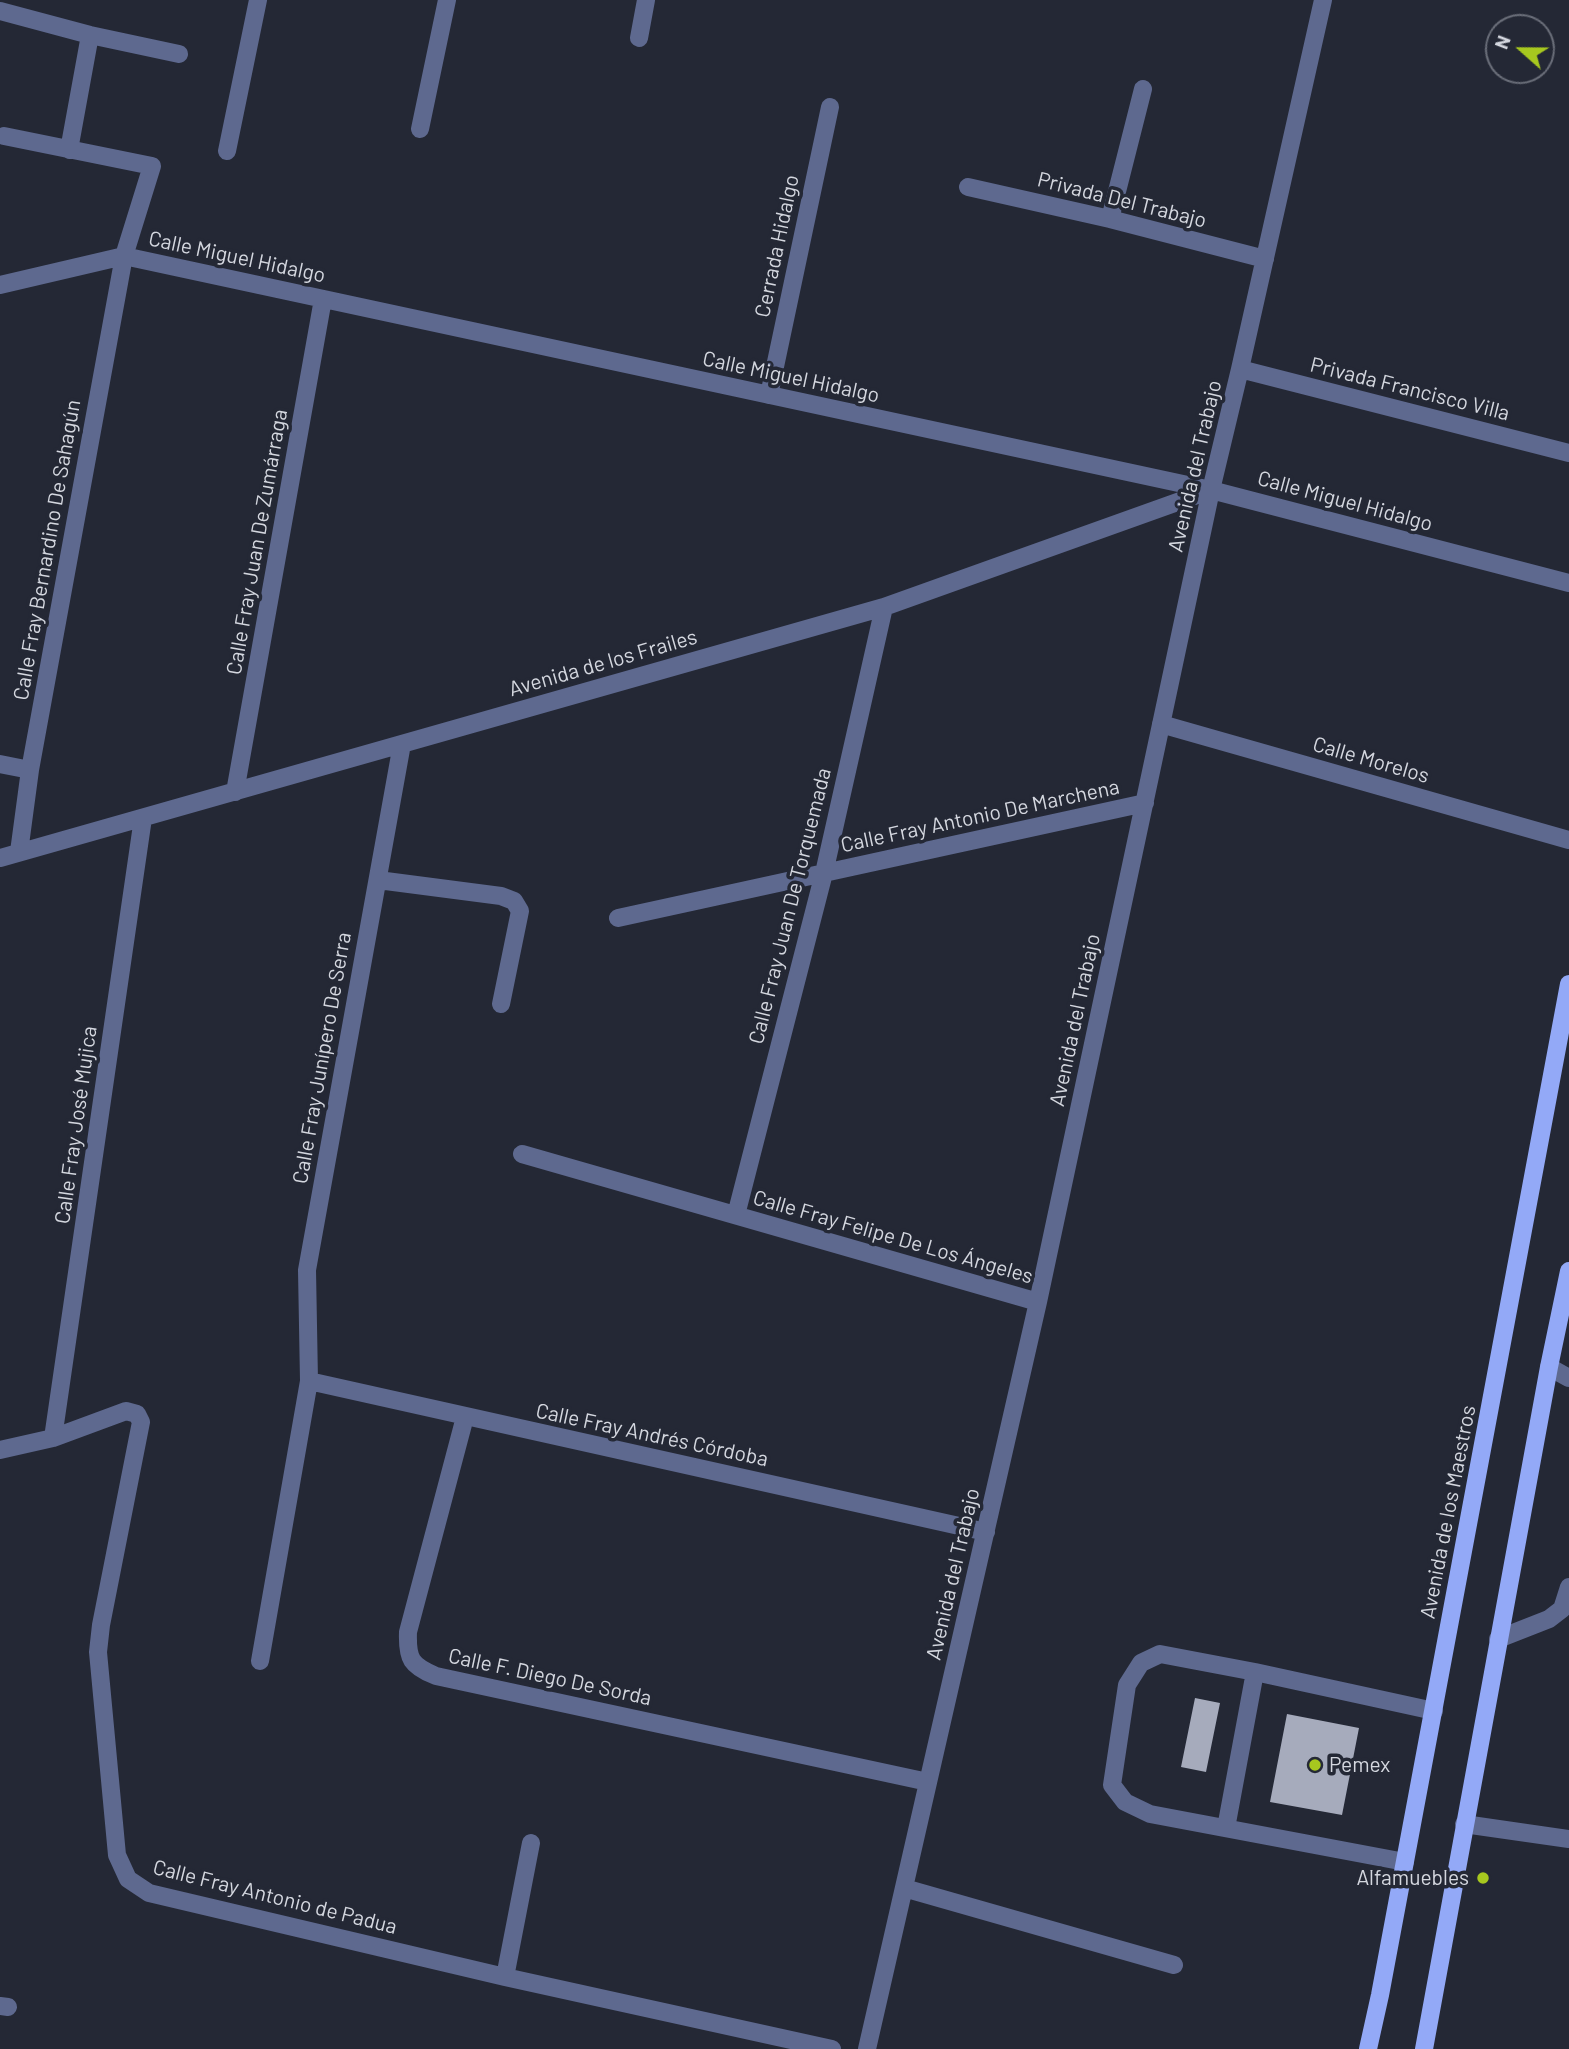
<!DOCTYPE html>
<html>
<head>
<meta charset="utf-8">
<style>
	body { margin:0 }
	#map { position:relative; width:1569px; height:2049px; overflow:hidden; background:#242835; font-family:Barlow,sans-serif }
	canvas { display:block }
	.north { position:absolute; left:1485px; top:14px; width:70px; height:70px; box-sizing:border-box; background:#242835; border:2px solid #6a6e79; border-radius:50%; rotate:291deg; font-size:19px; font-weight:700; line-height:28px; text-align:center; color:#d4d7df }
	.north::after { content:''; display:block; margin:auto; width:24px; height:32px; background:#a7c81f; clip-path:polygon(50% 0,100% 100%,50% 72%,0 100%) }
</style>
</head>
<body>
<div id="map">
<canvas width="1569" height="2049"></canvas>
<div class="north">N</div>
</div>
<script>
const g = document.querySelector('canvas').getContext('2d');
g.lineJoin = 'round';
function paint(path, color) {
  g.fillStyle = color;
  g.fill(path, 'evenodd');
}
function trace(path, color, width, dash) {
  g.strokeStyle = color;
  g.lineWidth = width;
  g.lineCap = dash ? 'butt' : 'round';
  g.setLineDash(dash || []);
  g.stroke(path);
}
function label(font, color, halo, rows, align = 'center') {
  g.font = font + ' Barlow,sans-serif';
  g.lineWidth = 7;
  g.setLineDash([]);
  g.textBaseline = 'middle';
  g.strokeStyle = halo;
  g.fillStyle = color;
  for (const [text, x, y, turn = 0] of rows) {
    g.save();
    g.translate(x, y);
    g.rotate((+turn || 0) * Math.PI / 180);
    g.textAlign = isNaN(turn) ? turn : align;
    if (halo) g.strokeText(text, 0, 0);
    g.fillText(text, 0, 0);
    g.restore();
  }
}
paint(new Path2D(`
	M1195 1698 1220 1703 1206 1772 1181 1767Z
	M1287 1714 1359 1728 1342 1815 1270 1802Z`), '#a6abbc');
trace(new Path2D(`
	M0 11 90 35 179 54
	M639 38 646 0
	M420 129 447 0
	M4 136 152 166 124 256 30 770 19 852
	M69 150 90 35
	M227 151 258 0
	M968 187 1110 219 1265 259
	M1110 219 1143 89
	M0 285 124 256 1211 490 1569 583
	M1240 369 1569 453
	M769 395 830 107
	M1161 724 1569 840
	M0 764 30 770
	M235 792 323 299
	M0 858 884 607 1211 490
	M378 880 501 896 514 901 520 911 501 1004
	M618 918 1145 803
	M522 1154 1038 1302
	M736 1215 824 873 884 607
	M1549 1367 1569 1378
	M309 1381 986 1532
	M465 1417 408 1632C407 1659 411 1666 436 1676L928 1782
	M53 1438 143 818
	M0 1450 53 1438 126 1411 137 1414 141 1422 101 1625 98 1652 117 1855 128 1879 149 1893 505 1977 832 2049
	M1498 1639 1549 1619 1562 1609 1569 1587
	M260 1661 309 1381 307 1270 402 744
	M1464 1824 1569 1839
	M1226 1828 1255 1672
	M1405 1862 1150 1814 1125 1802 1112 1785 1127 1685 1141 1663 1160 1654 1255 1672 1434 1711
	M904 1888 1174 1965
	M505 1977 531 1843
	M0 2006 8 2007
	M867 2049 1038 1302 1211 490 1240 369 1323 0`), '#5e698f', 18);
trace(new Path2D(`
	M1368 2049 1380 1995 1569 984
	M1424 2049 1549 1367 1569 1271`), '#93a9f7', 18);
for (const [x, y, r, color] of [
	[1315,1765,7,"#a7c81f"],
	[1483,1878,7,"#a7c81f"]
]) {
  const dot = new Path2D();
  dot.arc(x, y, r, 0, 2 * Math.PI);
  g.fillStyle = color;
  g.fill(dot);
  trace(dot, '#242835', 2.5);
}
label('21px', '#d4d7df', '#242835', [
	["Privada Del Trabajo",1122,200,14],
	["Cerrada Hidalgo",777,246,-78],
	["Calle Miguel Hidalgo",237,257,12],
	["Calle Miguel Hidalgo",791,377,12],
	["Privada Francisco Villa",1410,389,14],
	["Avenida del Trabajo",1195,466,-77],
	["Calle Miguel Hidalgo",1345,501,15],
	["Calle Fray Juan De Zumárraga",257,542,-80],
	["Calle Fray Bernardino De Sahagún",47,550,-80],
	["Avenida de los Frailes",603,663,-16],
	["Calle Morelos",1371,760,16],
	["Calle Fray Antonio De Marchena",980,816,-12],
	["Calle Fray Juan De Torquemada",790,906,-76],
	["Avenida del Trabajo",1075,1020,-78],
	["Calle Fray Junípero De Serra",322,1058,-80],
	["Calle Fray José Mujica",76,1125,-82],
	["Calle Fray Felipe De Los Ángeles",893,1237,16],
	["Calle Fray Andrés Córdoba",652,1435,12],
	["Avenida de los Maestros",1448,1512,-79],
	["Avenida del Trabajo",953,1574,-77],
	["Calle F. Diego De Sorda",550,1677,12],
	["Calle Fray Antonio de Padua",275,1897,14]
]);
label('21px', '#d4d7df', '#242835', [
	["Pemex",1329,1765],
	["Alfamuebles",1469,1878,"right"]
], 'left');
</script>
</body>
</html>
